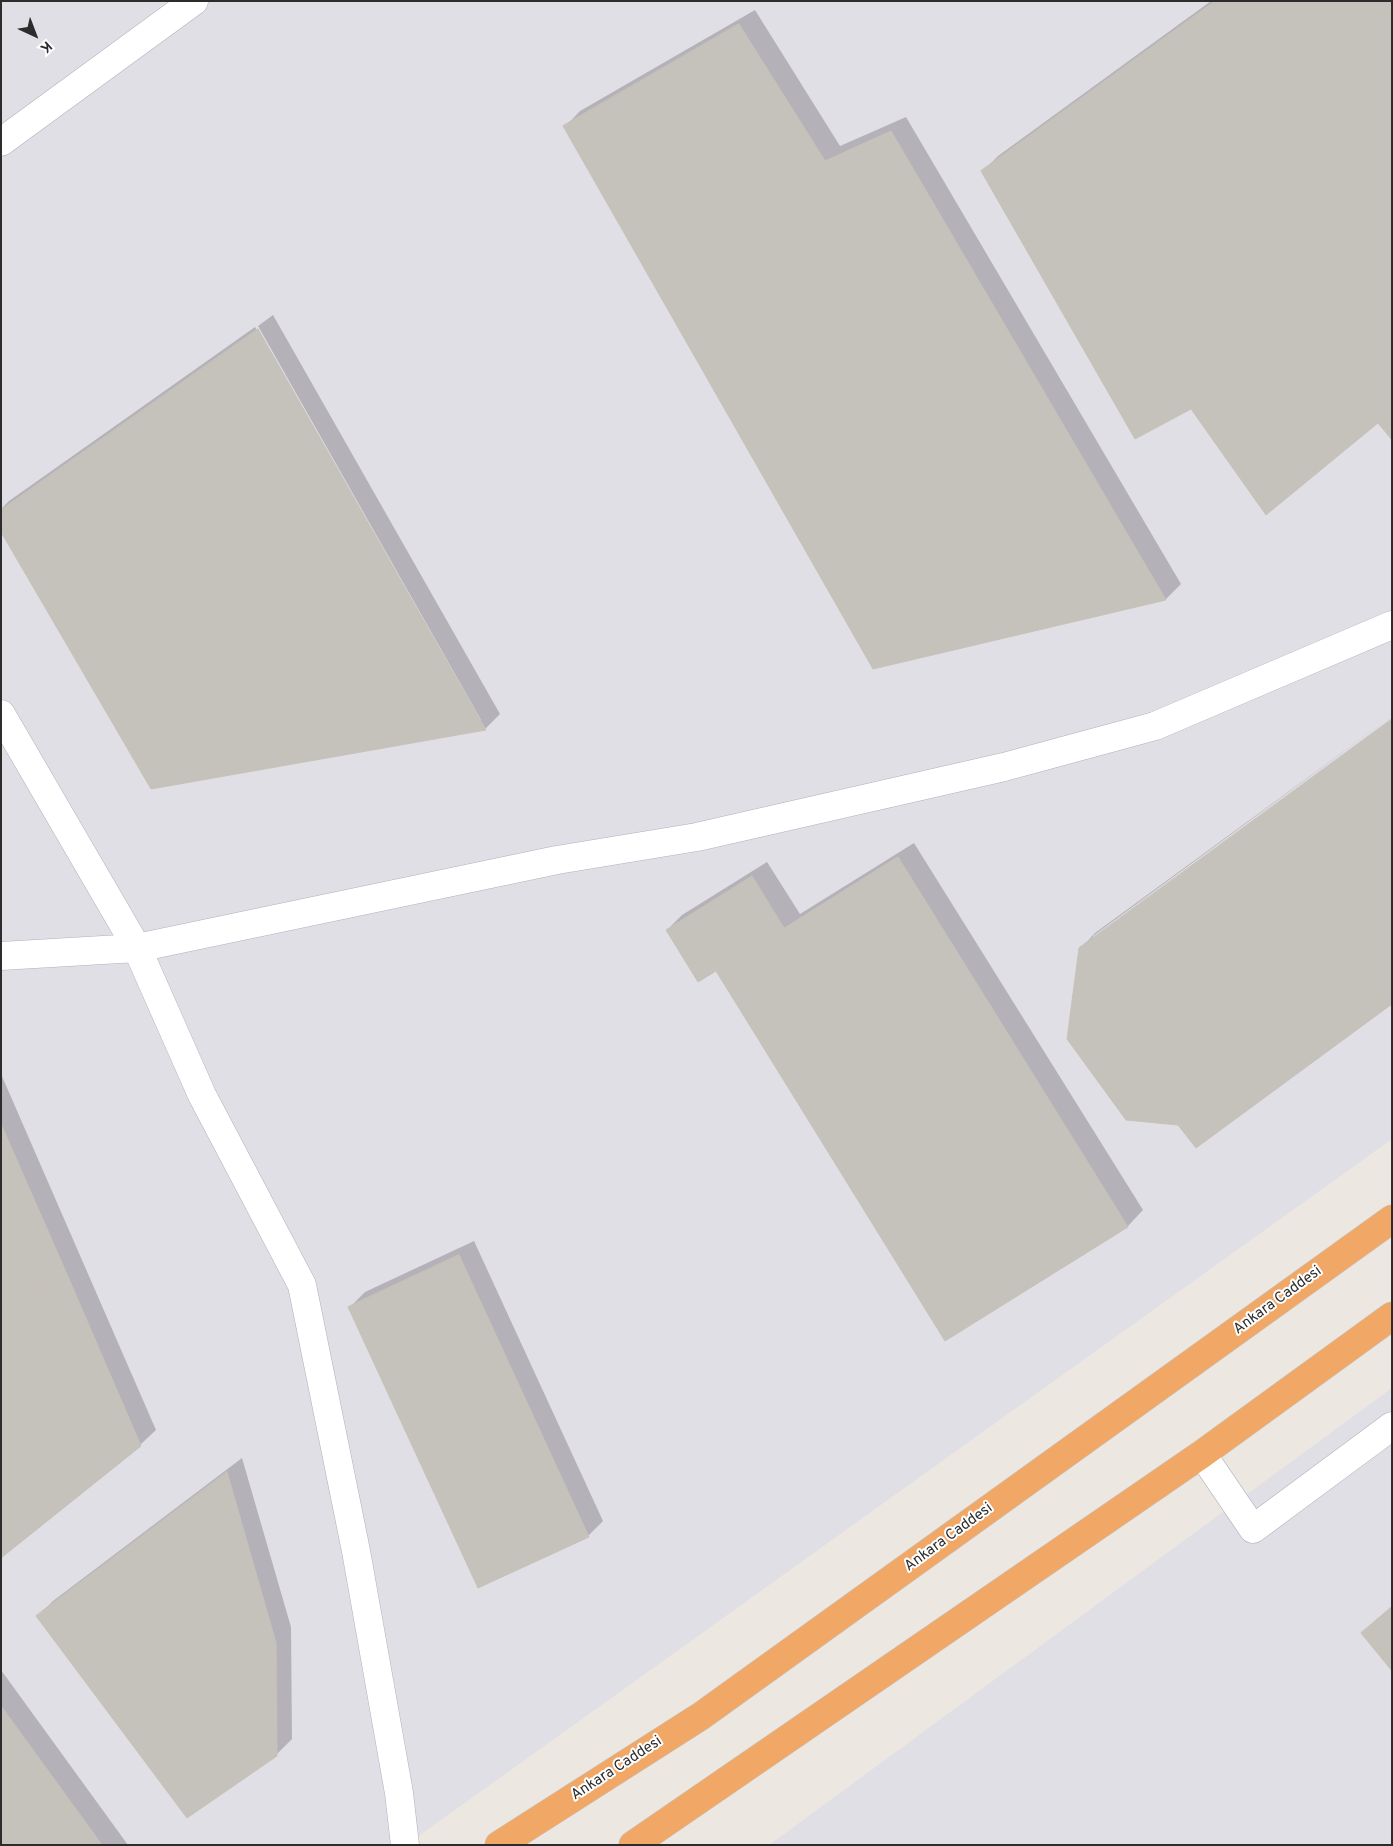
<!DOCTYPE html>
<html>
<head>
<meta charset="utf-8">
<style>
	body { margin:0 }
	#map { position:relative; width:1393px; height:1846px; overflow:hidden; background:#ece7e0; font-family:Overpass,sans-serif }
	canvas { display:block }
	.frame { position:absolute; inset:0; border:2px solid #2c2c2c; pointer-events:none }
	.north { position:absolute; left:10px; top:10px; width:50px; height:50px; -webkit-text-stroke:4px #fff; paint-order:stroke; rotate:137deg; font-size:14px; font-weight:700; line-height:20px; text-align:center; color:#2c2c2c }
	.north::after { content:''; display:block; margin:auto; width:18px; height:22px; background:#2c2c2c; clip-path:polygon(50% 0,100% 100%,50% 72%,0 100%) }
</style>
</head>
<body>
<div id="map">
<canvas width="1393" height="1846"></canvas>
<div class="frame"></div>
<div class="north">K</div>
</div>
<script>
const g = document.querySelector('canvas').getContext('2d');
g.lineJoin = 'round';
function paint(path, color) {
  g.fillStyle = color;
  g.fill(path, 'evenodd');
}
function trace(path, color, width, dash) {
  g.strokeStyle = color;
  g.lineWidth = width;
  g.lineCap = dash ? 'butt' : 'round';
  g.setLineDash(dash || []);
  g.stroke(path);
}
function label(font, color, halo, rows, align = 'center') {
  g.font = font + ' Overpass,sans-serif';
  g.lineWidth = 4;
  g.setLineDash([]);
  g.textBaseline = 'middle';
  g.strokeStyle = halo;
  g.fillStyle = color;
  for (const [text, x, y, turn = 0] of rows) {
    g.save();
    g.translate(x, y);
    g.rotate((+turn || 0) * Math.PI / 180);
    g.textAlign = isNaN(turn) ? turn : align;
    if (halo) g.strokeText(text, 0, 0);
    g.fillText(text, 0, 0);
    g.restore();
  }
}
paint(new Path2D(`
	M1 1H1392V1139L406 1845H1Z
	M1392 1388V1845H769L1276 1473Z`), '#e1dfe6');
paint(new Path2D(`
	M1211 1H1392L1378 421 1191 407 983 171 998 156Z
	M755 10 840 146 906 117 1181 584 1166 599 874 668 565 127 580 111Z
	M273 315 500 714 485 729 1 529V509L9 501 255 327 478 720H481L258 326Z
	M1392 716 1093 936V940L1080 949 1095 933Z
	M914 843 1143 1210 1128 1226 946 1339 716 969 667 930 682 915 767 862 800 914Z
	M1 1074 156 1430 140 1445 1 1556Z
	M474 1241 603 1521 588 1536 350 1307 365 1292Z
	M242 1458 291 1627 292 1739 276 1755 38 1616 53 1601Z
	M1392 1606V1669L1362 1633Z
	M1 1670 128 1845H1Z`), '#0003');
const building = new Path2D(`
	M1215 1H1392V440L1378 423 1266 515 1191 409 1135 439 981 171Z
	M739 24 825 161 891 131 1166 600 873 669 563 126Z
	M258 329 486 730 151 789 1 532V510Z
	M1392 719V1004L1196 1148 1178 1125 1126 1120 1067 1039 1079 948Z
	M898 857 1128 1227 945 1341 716 971 698 982 666 930 752 876 784 928Z
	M1 1124 69 1279 1 1309Z
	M459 1255 589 1537 478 1588 348 1307Z
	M69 1279 141 1446 1 1558V1309Z
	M227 1472 276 1643 277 1756 187 1818 36 1616Z
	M1392 1607V1671L1361 1633Z
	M1 1706 102 1845H1Z`);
paint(building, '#c5c1bb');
trace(building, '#c8c3b9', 1);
const minor = new Path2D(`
	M1 142 194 1
	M1 714 137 948 202 1095 302 1285 356 1551 399 1793 405 1845
	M1 956 137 948 557 860 697 837 1004 767 1155 726 1392 625
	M1202 1454 1253 1529 1392 1426`);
const highway = new Path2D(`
	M499 1845 701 1716 1392 1219
	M633 1845 1202 1454 1392 1316`);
trace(minor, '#b0b1bb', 29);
trace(highway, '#c4c4c4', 29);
trace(minor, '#fff', 28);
trace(highway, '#f1a866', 28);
label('15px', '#2c2c2c', '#fff', [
	["Ankara Caddesi",1278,1301,-36],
	["Ankara Caddesi",949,1538,-36],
	["Ankara Caddesi",617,1769,-33]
]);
</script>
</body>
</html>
